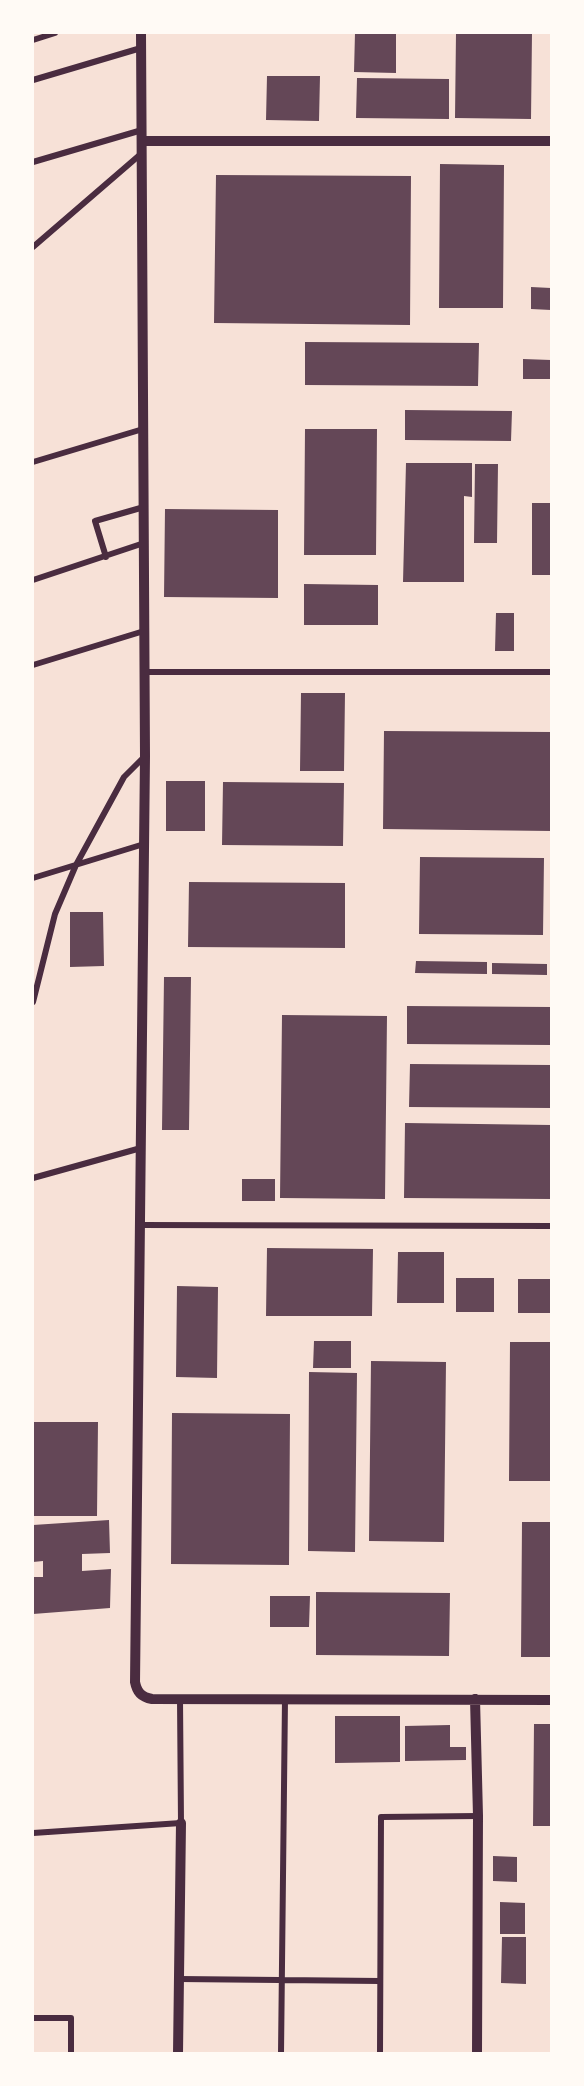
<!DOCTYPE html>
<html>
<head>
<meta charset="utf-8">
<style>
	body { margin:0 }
	#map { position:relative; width:584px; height:2086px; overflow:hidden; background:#f7e1d7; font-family:"Work Sans",sans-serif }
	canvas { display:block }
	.frame { position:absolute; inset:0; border:34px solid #fffaf5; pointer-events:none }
</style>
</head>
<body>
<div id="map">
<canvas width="584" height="2086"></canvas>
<div class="frame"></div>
</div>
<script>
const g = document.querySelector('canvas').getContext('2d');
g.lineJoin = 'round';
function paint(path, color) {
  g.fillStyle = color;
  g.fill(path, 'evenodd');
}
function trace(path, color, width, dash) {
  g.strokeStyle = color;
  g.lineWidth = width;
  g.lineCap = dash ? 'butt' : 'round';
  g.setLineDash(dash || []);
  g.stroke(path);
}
paint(new Path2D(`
	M355 33H396V73L354 72Z
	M456 33H532L531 119 455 118Z
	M267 76H320L319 121 266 120Z
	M357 78 449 79V119L356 118Z
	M440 164 504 165 503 308H439Z
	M216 175 411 176 410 325 214 323Z
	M531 287 551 288V310L531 309Z
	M305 342 479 343 478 386 305 385Z
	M523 359 551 360V379H523Z
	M405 410 512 411 511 441 405 440Z
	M305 429H377L376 555H304Z
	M406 463H472V497L464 496V582H403Z
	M475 464H498L497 543H474Z
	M532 503H551V575H532Z
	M165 509 278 510V598L164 597Z
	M304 584 378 585V625H304Z
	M496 613H514V651H495Z
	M301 693H345L344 771H300Z
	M384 731 551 732V831L383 829Z
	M166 781H205V831H166Z
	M223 782 344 783 343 846 222 845Z
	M420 857 544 858 543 935 419 934Z
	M189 882 345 883V948L188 947Z
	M70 912H103L104 966 70 967Z
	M416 961 487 962V974L415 973Z
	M492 963 547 964V975L492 974Z
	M164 977H191L189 1130H162Z
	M407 1006 551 1007V1045L407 1044Z
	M282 1015 387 1016 385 1199 280 1198Z
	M410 1064 551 1065V1108L409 1107Z
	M405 1123 551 1125V1199L404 1198Z
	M242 1179H275V1201H242Z
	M267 1248 373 1249 372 1316H266Z
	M398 1252H444V1303H397Z
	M456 1278H494V1312H456Z
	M518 1279H551V1313H518Z
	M177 1286 218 1287 217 1378 176 1377Z
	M314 1341H351V1368H313Z
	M510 1342H551V1481H509Z
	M371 1361 446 1362 444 1542 369 1541Z
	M309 1372 357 1373 355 1552 308 1551Z
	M172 1413 290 1414 289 1565 171 1564Z
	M33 1422H98L97 1516H33Z
	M109 1520 110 1553 82 1554V1571L111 1569 110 1608 33 1614V1577H43V1561L33 1562V1525Z
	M522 1522H551V1657H521Z
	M316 1592 450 1593 449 1656 316 1655Z
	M270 1596H310L309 1627H270Z
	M335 1716H400V1762L335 1763Z
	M534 1724H551V1826H533Z
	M450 1725V1747H466V1760L405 1761V1726Z
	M493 1856 517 1857V1882L493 1881Z
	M500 1902 525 1903V1934H500Z
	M502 1937H526V1984L501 1983Z`), '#644757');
trace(new Path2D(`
	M33 40 55 33
	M33 80 141 48
	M33 162 142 130
	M33 247 142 153
	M33 462 143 429
	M106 557 95 521 144 507
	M33 580 144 543
	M33 665 144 631
	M145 672H551
	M33 878 144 844
	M33 1002 55 914 76 865 124 777 144 757
	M33 1178 141 1148
	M140 1225 551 1226
	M33 1833 181 1823 180 1699
	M179 1979 380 1981
	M33 2018H71V2053
	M281 2053 285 1699
	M380 2053 381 1817 478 1816`), '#4a2c40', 6);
trace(new Path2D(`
	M141 33 145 756 135 1682C137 1692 141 1697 152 1699L551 1700
	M143 141H551
	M475 1699 478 1816 477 2053
	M178 2053 181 1823`), '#4a2c40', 10);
</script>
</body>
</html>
